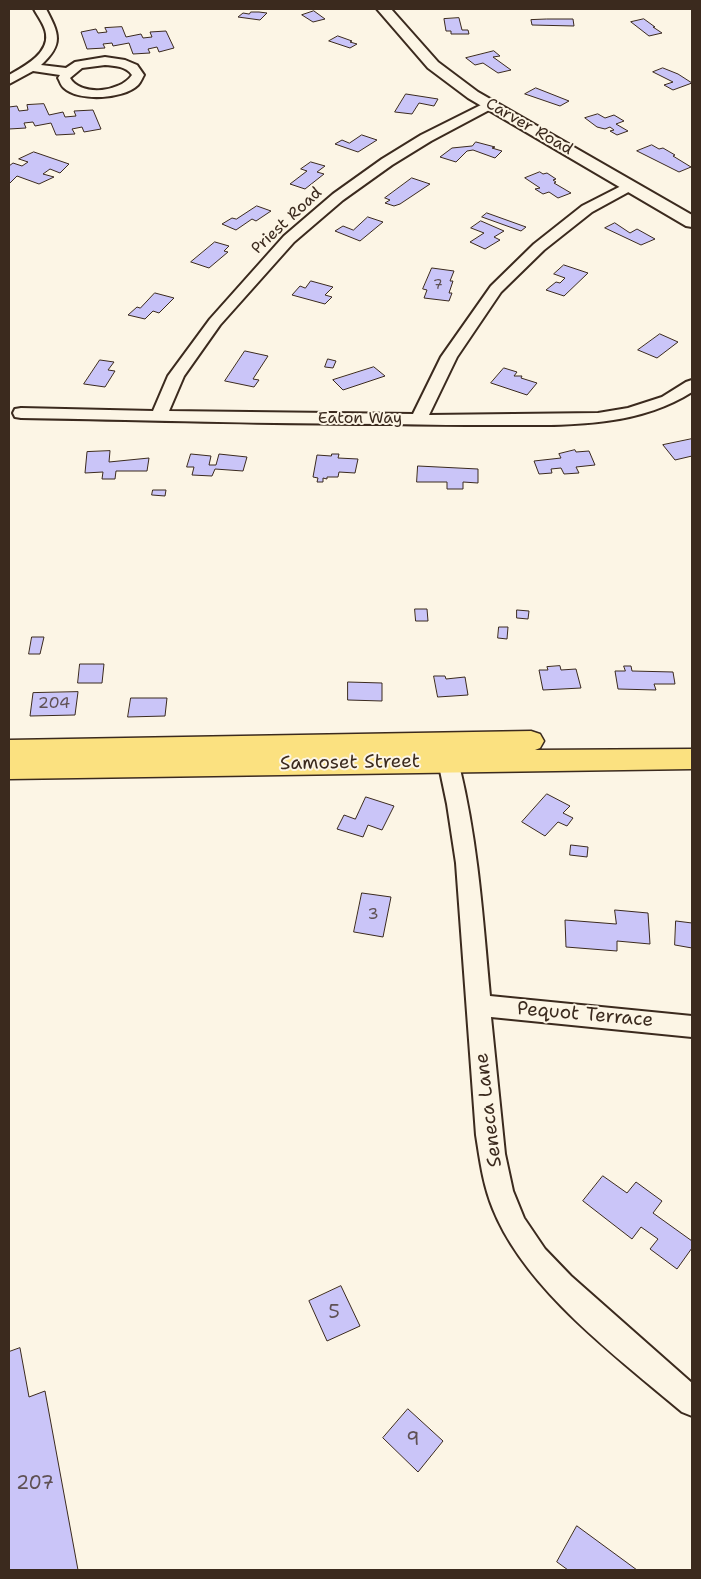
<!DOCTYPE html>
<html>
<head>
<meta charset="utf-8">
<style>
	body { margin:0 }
	#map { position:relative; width:701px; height:1579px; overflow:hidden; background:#fcf5e5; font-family:"Shantell Sans",sans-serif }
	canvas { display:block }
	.frame { position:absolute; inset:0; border:10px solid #3b2a1e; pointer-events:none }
</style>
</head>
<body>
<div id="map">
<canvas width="701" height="1579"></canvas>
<div class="frame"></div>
</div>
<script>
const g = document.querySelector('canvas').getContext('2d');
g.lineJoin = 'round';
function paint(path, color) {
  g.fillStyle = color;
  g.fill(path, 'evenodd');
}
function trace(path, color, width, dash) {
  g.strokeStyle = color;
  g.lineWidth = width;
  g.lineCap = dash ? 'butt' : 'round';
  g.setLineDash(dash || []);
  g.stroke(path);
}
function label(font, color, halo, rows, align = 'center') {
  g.font = font + ' "Shantell Sans",sans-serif';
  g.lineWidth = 4;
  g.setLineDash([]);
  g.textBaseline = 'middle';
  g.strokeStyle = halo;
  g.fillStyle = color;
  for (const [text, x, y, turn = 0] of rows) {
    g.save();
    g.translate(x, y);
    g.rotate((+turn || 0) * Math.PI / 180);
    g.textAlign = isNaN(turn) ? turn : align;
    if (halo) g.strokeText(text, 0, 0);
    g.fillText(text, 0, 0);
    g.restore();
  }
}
const building = new Path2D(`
	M314 11 325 19 313 22 302 15Z
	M251 12H259L267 13 260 20 238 17 243 13 249 14Z
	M459 18 462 30H468L469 34H451V31H446L444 19Z
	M547 19H573L574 26 532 25 531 20Z
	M644 19 655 27H653L662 33 649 36 631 22Z
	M122 27 126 37 141 34 143 38 152 37 150 32 166 31 174 48 159 52 157 47 148 49 150 53 133 54 129 43 113 46 112 43 103 44 105 48 87 49 81 32 96 29 98 33 107 32 105 28Z
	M338 36 352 41 350 42 357 44 350 48 329 41Z
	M494 51 500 56 493 57 511 70 498 73 483 63 475 65 466 58Z
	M663 68 678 74 692 83 673 90 664 85 673 82 653 72Z
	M536 88 569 101 560 106 525 94Z
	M406 94 438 99 434 106 419 103 412 114 395 112Z
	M44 104 49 115 63 112 65 117 76 116 74 111 93 110 101 129 84 132 82 127 72 129 75 134 56 135 51 123 35 126 33 122 24 123 26 128 9 129V107L17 106 19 111 28 110 27 105Z
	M598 114 605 118 614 115 624 121 616 124 628 131 617 135 610 131 614 130 610 127 605 129 597 127 585 118Z
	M362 135 377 140 358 152 335 144 342 140 349 143Z
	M476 142 495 147 492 148 502 151 495 158 473 150 467 151 456 162 440 157 452 148 472 146Z
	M652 145 659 149 663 148 675 155 673 156 691 167 679 172 637 151Z
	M34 152 69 164 60 173 50 169 43 174 54 177 39 184 17 176 9 184V166L13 163 22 166 28 162 19 159Z
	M311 162 325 166 317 172 324 174 305 189 290 184 307 171 301 169Z
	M540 172 543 174 547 173 556 179 553 180 556 182 554 183 571 193 558 198 549 192 543 194 535 189 540 188 525 178Z
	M412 178 430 184 400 204 394 206 385 203 390 200 385 198Z
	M257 206 271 211 256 221 252 219 236 230 222 224 232 218 236 219Z
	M487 213 526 227 521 231 482 217Z
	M368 217 383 222 360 241 335 231 343 226 353 230Z
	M481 221 504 231 494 237 500 240 485 249 470 242 484 233 471 228Z
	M615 223 630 233 637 229 655 239 641 245 605 228Z
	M215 242 229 246 224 251 228 252 209 268 191 262Z
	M564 265 588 273 564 296 546 290 556 282 560 283 565 278 554 274Z
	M432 268 454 271 450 281H453L449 293H452L449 301 424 298 427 290 423 289Z
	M311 281 333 287 325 295 332 297 325 304 292 295 300 286 305 288Z
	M155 293 174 298 159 313 153 311 145 319 128 315 137 307 140 308Z
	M660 334 678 342 657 358 638 350Z
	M245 351 268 356 253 379 259 380 254 387 225 381Z
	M328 359 336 361 333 368 325 367Z
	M100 360 114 362 108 370 115 371 105 387 84 384Z
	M374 367 385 376 343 390 333 380Z
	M504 368 517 372 514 376H522L521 378 537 383 527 395 491 383Z
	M692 439V456L675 460 663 445Z
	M575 450 576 452 589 451 595 465 576 467 579 473 564 474 561 468 551 469 552 473 539 474 534 461 561 458 559 454Z
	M110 451 109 462 149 458 147 471H116L115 479H102L103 472 85 473 87 452Z
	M191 454 211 456 209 465H216L219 454 247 457 243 471 215 469 212 476 192 475 194 467H187Z
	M332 454H339L338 458 358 459 355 473 339 472 338 477H327V479L323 478V482H317L318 478 313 477 317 455 331 456Z
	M418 466 478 469V483L463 482V489H447V482H417Z
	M153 490H166L165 496 152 495Z
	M415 609H427L428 621H416Z
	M517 610 529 611 528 619 517 618Z
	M499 627H508L507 639 498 638Z
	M32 637H44L40 654H29Z
	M80 664H104L102 683H78Z
	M560 666 561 670 576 669 581 688 543 690 539 670H548L547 667Z
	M624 666H631L632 671 673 672 675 684H654L656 690 618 689 615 671H625Z
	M434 676H445L446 679 465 677 468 695 438 697Z
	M348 682 382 683V701L348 700Z
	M78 692 75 715 30 716 33 693Z
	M131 698H167L165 716 128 717Z
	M547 794 570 806 563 813 573 818 567 826 558 822 545 836 522 822Z
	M366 797 394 806 382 830 368 825 363 837 337 829 344 815 355 819Z
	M571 845 588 847 587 857 570 855Z
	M362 893 391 897 383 937 354 932Z
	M615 910 648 913 650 944 617 941V951L566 947 565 920 616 924Z
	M676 921 692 923V948L675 945Z
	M603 1176 627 1193 636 1182 662 1201 653 1213 692 1241V1248L677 1269 650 1249 658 1239 641 1227 632 1239 583 1201Z
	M341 1286 360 1326 327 1341 309 1301Z
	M20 1348 29 1397 45 1391 78 1570H9V1352Z
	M408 1409 443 1441 418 1472 383 1438Z
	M577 1526 637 1570H568L557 1562Z`);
paint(building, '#cac5f8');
trace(building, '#3b2a1e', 1);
const minor = new Path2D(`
	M34 9H46C59 34 64 44 41 65L66 68 75 62 105 57 125 60 137 65 144 75C142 78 141 82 138 85 124 99 79 102 64 88 61 86 60 81 58 78L60 75 33 71 9 84V75C23 67 49 54 46 34 45 25 38 17 34 9ZM105 65C115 66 126 66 132 75 121 92 81 97 70 78L82 68Z
	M489 101 493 102 495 105 493 108 431 141 392 165 343 200 294 242 220 325 184 376 169 411 413 414 441 357 491 286 534 244 582 206 629 182 634 183 636 186 634 189 592 212 544 250 501 292 457 357 429 415 598 413 628 408 662 397 686 382 692 380V392C635 428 566 425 501 425 465 425 428 425 392 424 268 424 145 420 21 418L15 417 13 413 15 409 21 408 153 411 168 376 210 319 284 236 333 194 382 159 421 135Z
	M449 737 456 740C461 748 458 759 460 769 478 844 483 919 490 996L692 1016V1037L491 1017 505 1154 513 1191 524 1218 545 1249 571 1276 692 1383V1416L682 1412C617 1357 525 1289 493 1209 483 1185 480 1160 476 1135L456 863 447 804 438 761 439 745 442 740Z`);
const tertiary = new Path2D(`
	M377 9H391L438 62 478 92 692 215V227L686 226 468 98 428 68Z`);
const trunk = new Path2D(`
	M531 731 540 734 544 741 540 748 535 750 692 749V769L9 779V740Z`);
trace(minor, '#3b2a1e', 4);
trace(tertiary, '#3b2a1e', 4);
trace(trunk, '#3b2a1e', 3);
paint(minor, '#fcf5e5');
paint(tertiary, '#fcf5e5');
paint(trunk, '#fbe180');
label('14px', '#5f5154', null, [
	["7",438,285]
]);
label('16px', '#3b2a1e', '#fcf5e5', [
	["Carver Road",529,127,30],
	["Priest Road",287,221,-43],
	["Eaton Way",360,419]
]);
label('16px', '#5f5154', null, [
	["204",54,704],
	["3",373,915]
]);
label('19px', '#3b2a1e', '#fcf5e5', [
	["Samoset Street",350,763,-1],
	["Pequot Terrace",585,1015,5],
	["Seneca Lane",489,1110,-97]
]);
label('19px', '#5f5154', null, [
	["5",334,1313],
	["9",413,1440],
	["207",35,1484]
]);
</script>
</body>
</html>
